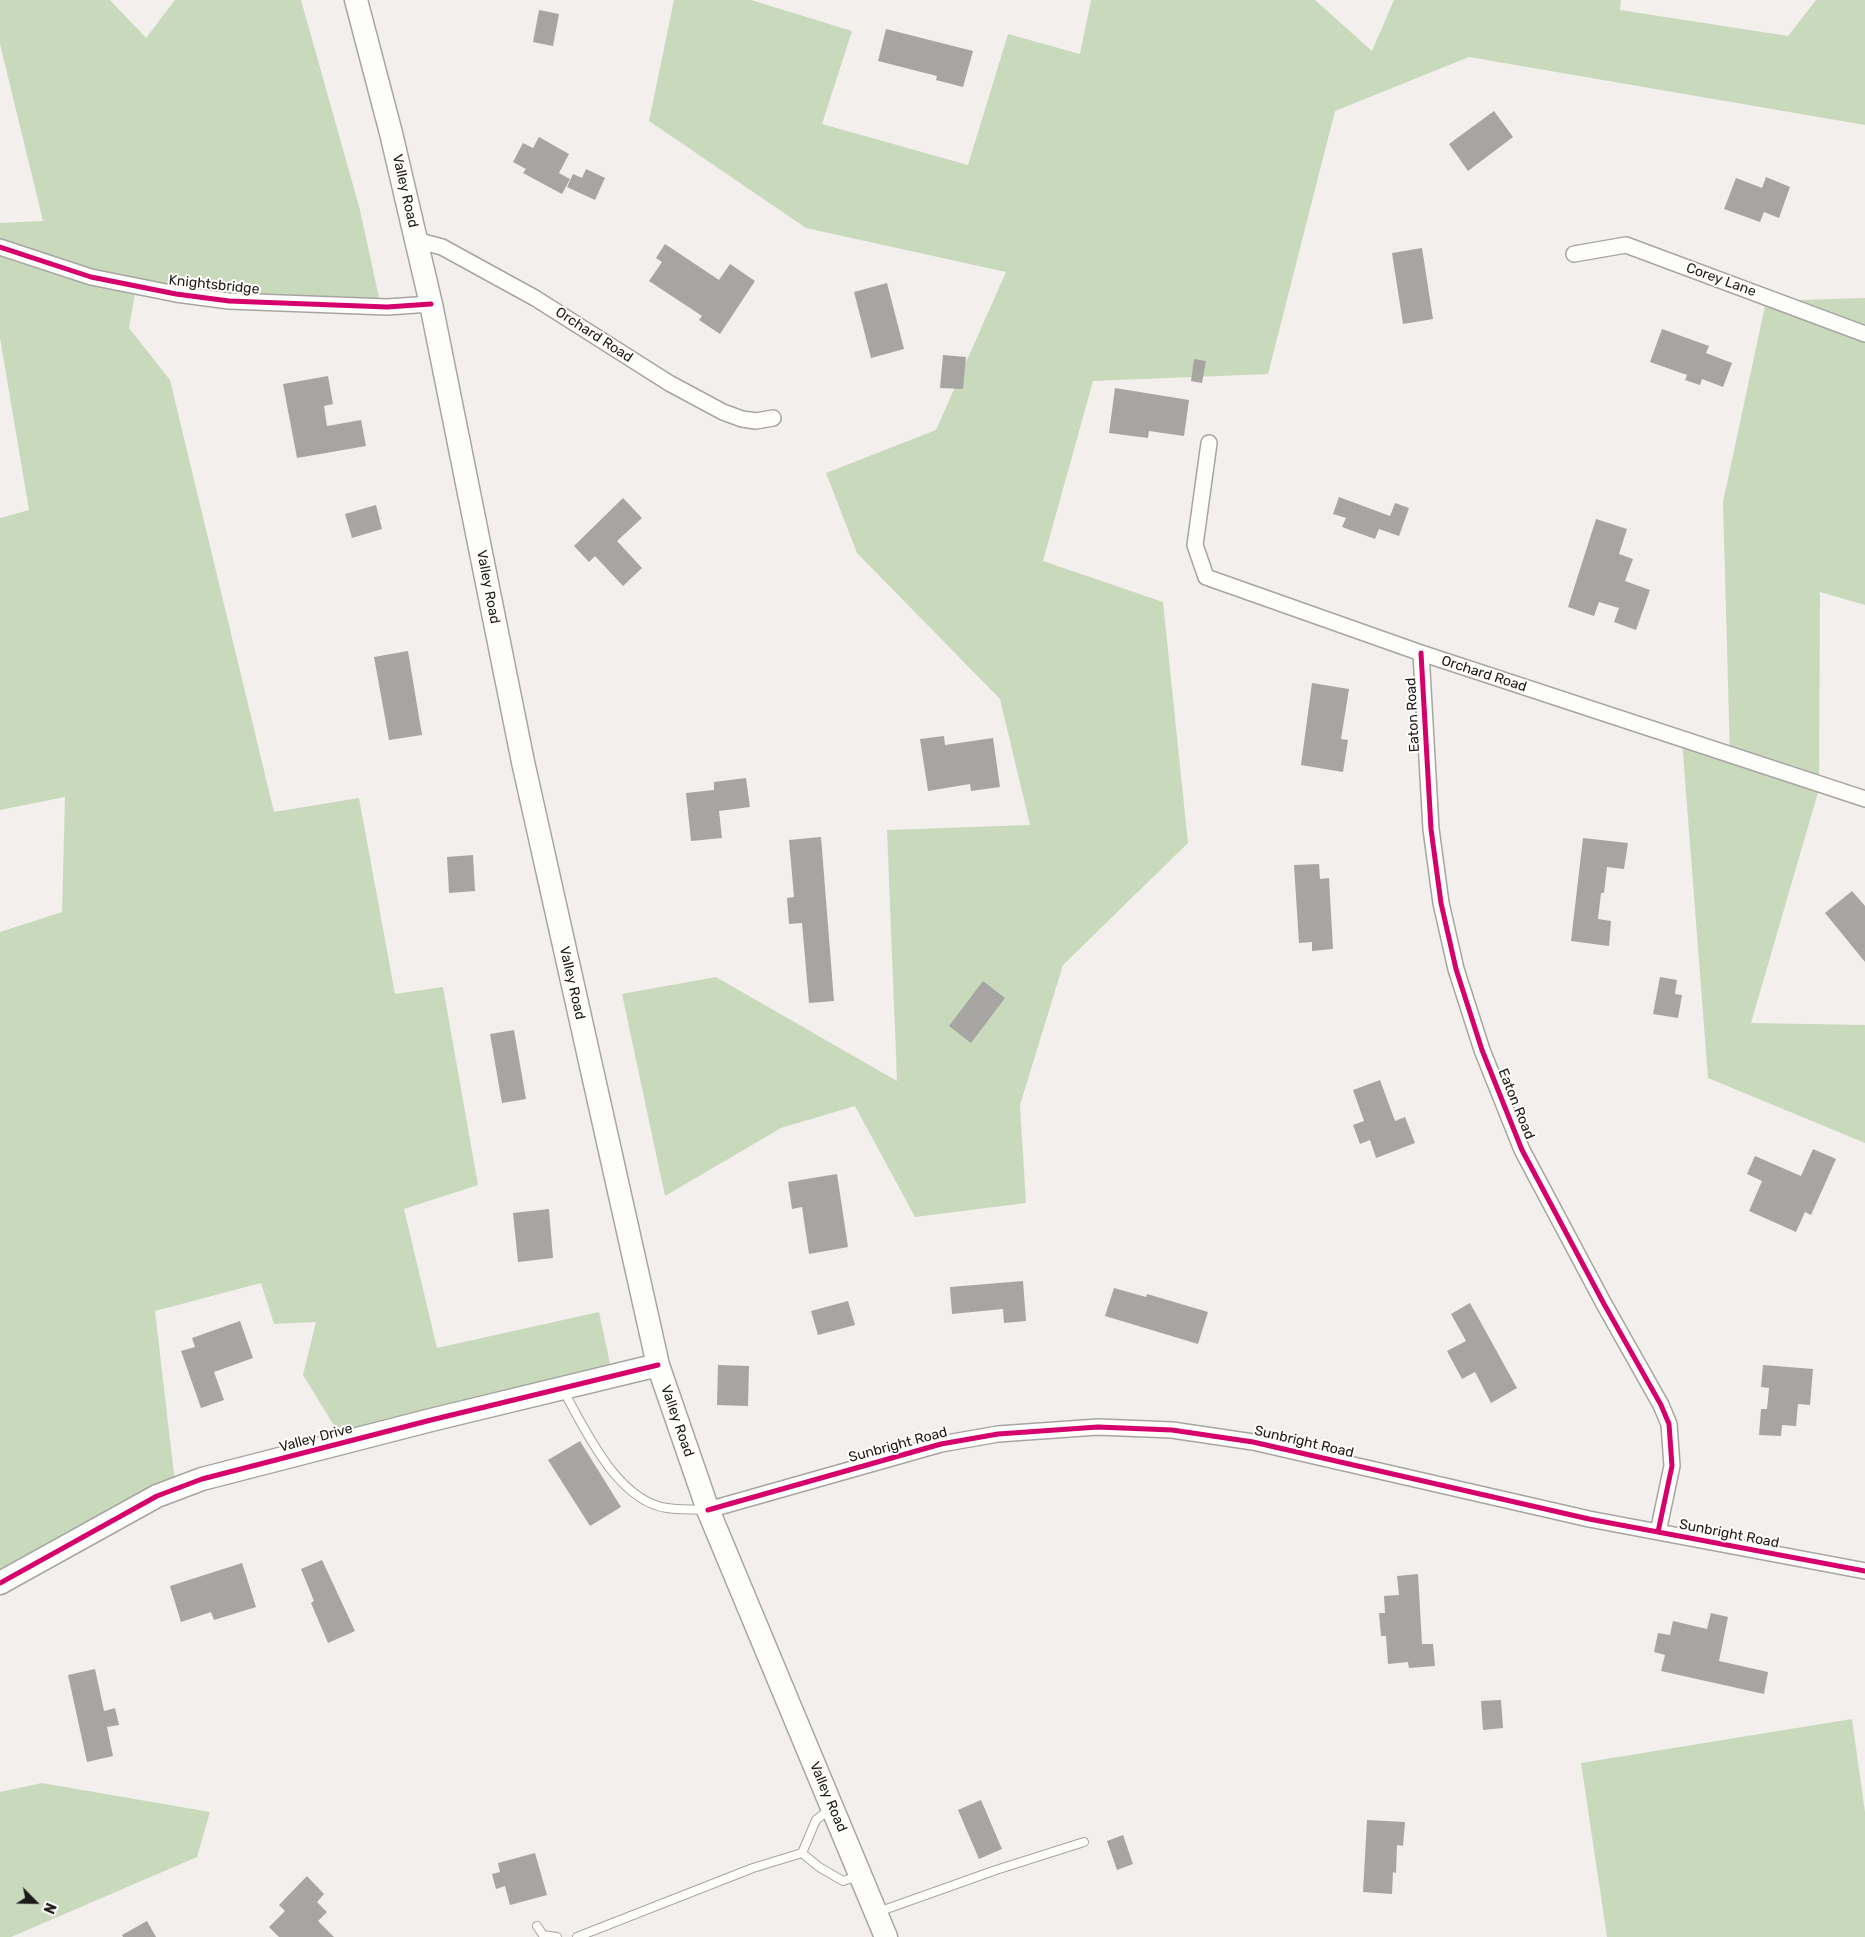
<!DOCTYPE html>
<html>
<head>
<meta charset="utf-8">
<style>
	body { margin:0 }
	#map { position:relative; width:1865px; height:1937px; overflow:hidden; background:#f3efec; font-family:Rubik,sans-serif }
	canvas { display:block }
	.north { position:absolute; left:10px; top:1877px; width:50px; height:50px; -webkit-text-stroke:4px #fffefc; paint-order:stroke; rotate:113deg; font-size:14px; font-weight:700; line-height:20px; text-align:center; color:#1d1b19 }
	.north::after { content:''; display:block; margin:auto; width:18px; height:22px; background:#1d1b19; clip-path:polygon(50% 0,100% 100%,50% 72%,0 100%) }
</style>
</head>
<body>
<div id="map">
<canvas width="1865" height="1937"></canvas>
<div class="north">N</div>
</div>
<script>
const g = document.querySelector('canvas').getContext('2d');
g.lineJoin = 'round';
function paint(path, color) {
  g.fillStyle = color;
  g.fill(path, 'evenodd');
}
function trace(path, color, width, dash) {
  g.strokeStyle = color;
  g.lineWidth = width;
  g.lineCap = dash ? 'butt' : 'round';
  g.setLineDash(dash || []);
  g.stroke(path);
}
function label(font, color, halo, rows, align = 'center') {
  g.font = font + ' Rubik,sans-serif';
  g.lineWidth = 4;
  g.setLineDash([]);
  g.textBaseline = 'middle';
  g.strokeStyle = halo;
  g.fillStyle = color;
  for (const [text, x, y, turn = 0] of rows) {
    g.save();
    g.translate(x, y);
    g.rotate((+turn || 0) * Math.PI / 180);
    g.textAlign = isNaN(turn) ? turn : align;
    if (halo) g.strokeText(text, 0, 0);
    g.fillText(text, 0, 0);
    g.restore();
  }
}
paint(new Path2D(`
	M0 0H110L146 38 175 0H301L360 210 381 307 135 293 129 328 170 380 274 812 359 798 395 994 443 987 478 1185 404 1209 437 1348 599 1312 614 1382 344 1442 303 1375 316 1322 274 1324 261 1283 155 1311 176 1491 0 1576V932L62 912 65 797 0 810V518L29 510 0 338V223L43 221 0 44Z
	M674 0H751L852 31 822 124 968 165 1008 34 1080 54 1091 0H1315L1372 51 1394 0H1621L1620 10 1788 36 1816 0H1865V125L1469 57 1335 111 1268 374 1093 381 1043 561 1163 602 1188 843 1063 965 1020 1105 1026 1203 915 1217 855 1106 781 1128 665 1196 622 994 716 977 897 1081 887 830 1030 825 1000 699 857 553 826 473 936 430 1006 272 806 228 649 121Z
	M1865 298V605L1820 592 1819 789 1751 1023 1865 1025V1143L1708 1078 1682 741 1730 757 1723 502 1766 301Z
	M1852 1719 1865 1812V1937H1607L1581 1763Z
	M42 1783 210 1812 197 1857 11 1937H0V1792Z`), '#c9dabc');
paint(new Path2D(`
	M539 10 559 14 553 46 533 42Z
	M886 29 973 51 963 87 936 80 937 76 878 61Z
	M1494 111 1513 137 1468 171 1449 144Z
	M539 137 569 154 559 173 570 179 562 194 523 173 526 169 513 162 523 143 533 148Z
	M586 169 605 178 595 200 567 187 573 174 582 178Z
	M1766 177 1790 187 1779 218 1764 212 1760 222 1724 209 1736 178 1762 188Z
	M665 244 719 280 730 264 755 281 720 334 699 320 702 316 649 281 662 262 656 258Z
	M1422 248 1433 319 1403 324 1392 253Z
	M887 283 904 349 871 358 854 292Z
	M1662 329 1709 346 1706 353 1732 363 1723 387 1702 379 1700 385 1685 380 1687 375 1650 362Z
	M943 355 966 357 963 389 940 388Z
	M1194 359 1206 361 1202 383 1191 381Z
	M328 376 333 404 324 406 327 426 361 420 366 446 297 458 283 384Z
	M1115 388 1189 400 1184 436 1149 431 1148 438 1109 433Z
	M1339 497 1390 516 1395 503 1409 508 1399 536 1379 529 1375 539 1342 527 1346 518 1333 514Z
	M623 498 642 518 617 541 642 568 623 586 595 556 589 562 574 546Z
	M376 505 382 529 352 538 345 514Z
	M1596 519 1627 529 1619 554 1633 559 1625 581 1650 590 1636 630 1614 622 1619 608 1599 602 1594 616 1568 607Z
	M408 651 422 735 389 740 374 657Z
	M1312 683 1349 689 1341 739 1348 740 1343 772 1301 765Z
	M944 736 945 745 993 738 1000 787 971 791 970 784 928 791 920 739Z
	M746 778 750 807 719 811 722 838 691 841 686 793 714 790V782Z
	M821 837 834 1001 809 1003 802 923 789 924 787 898 794 897 789 840Z
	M1583 838 1628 843 1624 869 1607 867 1604 893H1601L1598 919 1611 921 1609 946 1571 941Z
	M473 855 475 891 449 893 447 857Z
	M1319 864 1320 879 1329 878 1333 949 1312 951V942L1299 943 1294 865Z
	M1852 891 1865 906V962L1825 913Z
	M1660 977 1677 980 1675 994 1682 995 1678 1018 1653 1014Z
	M983 981 1005 998 971 1043 949 1026Z
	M514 1030 526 1099 502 1103 490 1034Z
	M1380 1080 1395 1121 1405 1117 1415 1143 1376 1158 1370 1140 1360 1144 1353 1125 1364 1121 1353 1090Z
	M1813 1149 1836 1159 1811 1215 1805 1212 1796 1232 1749 1211 1762 1181 1747 1174 1755 1156 1801 1176Z
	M837 1174 848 1247 809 1254 802 1207 792 1209 788 1182Z
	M549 1209 553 1258 518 1262 513 1213Z
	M1023 1281 1026 1321 1004 1323 1003 1309 952 1314 950 1287Z
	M1114 1288 1146 1297 1147 1294 1208 1312 1198 1344 1105 1316Z
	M848 1301 855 1325 818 1335 811 1311Z
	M1470 1303 1517 1388 1491 1403 1475 1372 1462 1379 1447 1351 1466 1341 1451 1314Z
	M240 1321 253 1358 214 1372 224 1400 201 1408 181 1351 195 1347 192 1338Z
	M718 1365 749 1366 748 1406 717 1405Z
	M1763 1365 1813 1369 1810 1405 1798 1404 1796 1426 1782 1425 1781 1436 1759 1435 1761 1409H1767L1769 1388 1761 1387Z
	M580 1441 621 1507 590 1526 548 1460Z
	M322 1560 355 1631 328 1643 311 1603 314 1601 301 1569Z
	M242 1563 256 1607 214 1620 211 1612 181 1622 170 1586Z
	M1418 1574 1422 1644H1433L1435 1666 1409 1668 1408 1662 1388 1664 1386 1636H1381L1379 1613H1385L1384 1596 1399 1595 1397 1576Z
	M1711 1613 1728 1617 1719 1661 1768 1672 1764 1694 1661 1671 1665 1655 1654 1652 1658 1633 1670 1635 1673 1621 1707 1629Z
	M95 1669 104 1711 115 1708 119 1725 107 1727 113 1756 87 1762 68 1675Z
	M1501 1700 1503 1728 1483 1730 1481 1701Z
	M981 1800 1002 1849 979 1859 958 1810Z
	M1367 1820 1405 1822 1403 1846 1397 1845 1396 1873 1393 1872 1392 1894 1363 1892Z
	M1123 1835 1133 1864 1117 1870 1107 1841Z
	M535 1853 547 1895 510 1905 505 1886 496 1889 492 1874 500 1872 498 1863Z
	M307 1876 324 1894 317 1902 327 1912 318 1921 334 1937H279L269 1927 285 1911 279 1905Z
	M147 1921 156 1937H123L122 1935Z`), '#a7a5a2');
const lane = new Path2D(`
	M563 1390C585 1429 617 1501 667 1508 679 1510 693 1509 706 1510
	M830 1809 816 1820 802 1853 819 1867 843 1881 859 1876
	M878 1912 996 1870 1084 1842
	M537 1926 543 1935 557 1937
	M577 1937 753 1868 802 1853`);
const street = new Path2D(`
	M416 240 442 247 535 298 669 383 723 412 742 419 756 421 773 418
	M0 247 91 277 176 294 229 301 387 307 431 304
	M1574 254 1626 245 1865 334
	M1209 443 1195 545 1206 577 1421 653 1865 799
	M1421 653 1431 829 1441 903 1456 969 1482 1050 1522 1150 1604 1304 1661 1405 1669 1424 1672 1466 1658 1532
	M708 1510 941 1444 998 1434 1098 1427 1172 1430 1253 1442 1589 1519 1865 1571`);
const secondary = new Path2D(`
	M356 0 391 133 431 304 523 762 658 1365 708 1510 886 1937
	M0 1583 157 1496 202 1479 431 1420 658 1365`);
trace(lane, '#a7a5a2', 10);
trace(street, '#a7a5a2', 18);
trace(secondary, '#a7a5a2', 25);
trace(lane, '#fdfdfc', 8);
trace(street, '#fdfdfc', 15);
trace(secondary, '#fdfdfc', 22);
trace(new Path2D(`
	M0 247 91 277 176 294 229 301 387 307 431 304
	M1421 653 1431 829 1441 903 1456 969 1482 1050 1522 1150 1604 1304 1661 1405 1669 1424 1672 1466 1658 1532
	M708 1510 941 1444 998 1434 1098 1427 1172 1430 1253 1442 1589 1519 1865 1571
	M0 1583 157 1496 202 1479 431 1420 658 1365`), '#d6006c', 5);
label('14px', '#1d1b19', '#fffefc', [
	["Valley Road",405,191,77],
	["Corey Lane",1721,280,20],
	["Knightsbridge",214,285,6],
	["Orchard Road",594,335,33],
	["Valley Road",488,587,79],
	["Orchard Road",1484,674,18],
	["Eaton Road",1413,715,-93],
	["Valley Road",572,983,77],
	["Eaton Road",1516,1104,68],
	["Valley Road",677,1421,71],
	["Valley Drive",316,1438,-15],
	["Sunbright Road",1304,1442,13],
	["Sunbright Road",898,1445,-15],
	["Sunbright Road",1729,1534,11],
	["Valley Road",828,1797,67]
]);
</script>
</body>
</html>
